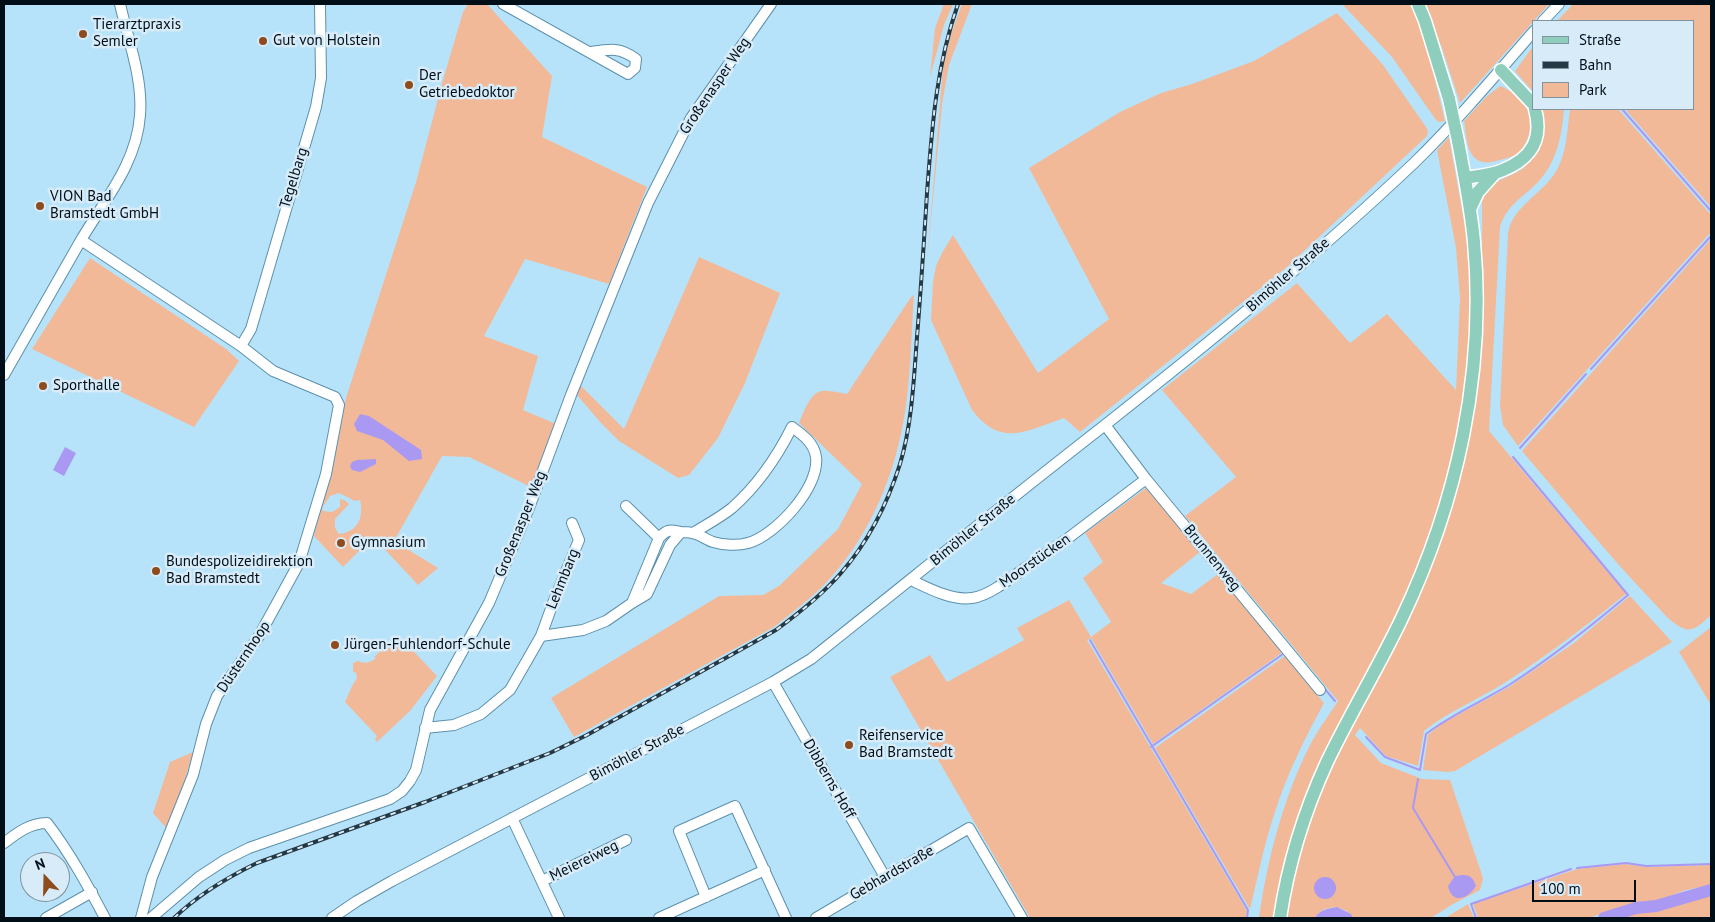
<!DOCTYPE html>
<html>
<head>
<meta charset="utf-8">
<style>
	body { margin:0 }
	#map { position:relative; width:1715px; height:922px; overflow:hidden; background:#b7e3fa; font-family:"PT Sans",sans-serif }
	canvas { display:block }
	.frame { position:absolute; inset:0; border:5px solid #000e18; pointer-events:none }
	.legend { position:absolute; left:1532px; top:20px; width:162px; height:90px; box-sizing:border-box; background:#d7ecf8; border:1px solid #81939e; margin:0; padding:6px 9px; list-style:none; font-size:15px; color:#000e18 }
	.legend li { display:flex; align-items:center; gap:10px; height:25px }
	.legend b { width:25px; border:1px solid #81939e }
	.north { position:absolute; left:20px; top:852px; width:50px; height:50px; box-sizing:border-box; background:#d7ecf8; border:1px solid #81939e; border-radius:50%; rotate:339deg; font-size:14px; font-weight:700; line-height:20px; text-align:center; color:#000e18 }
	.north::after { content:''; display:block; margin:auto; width:18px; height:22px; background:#8e4b1d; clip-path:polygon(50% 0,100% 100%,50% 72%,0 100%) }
	.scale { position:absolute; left:1532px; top:880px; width:104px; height:22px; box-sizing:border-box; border:2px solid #000e18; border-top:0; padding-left:6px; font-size:15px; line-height:18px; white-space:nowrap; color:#000e18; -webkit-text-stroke:4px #d7ecf8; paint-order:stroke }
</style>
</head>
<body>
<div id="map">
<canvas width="1715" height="922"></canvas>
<div class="frame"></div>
<ul class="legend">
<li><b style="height:6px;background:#8fcebc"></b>Straße</li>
<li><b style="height:6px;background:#253945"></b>Bahn</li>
<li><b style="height:14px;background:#f2b998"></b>Park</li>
</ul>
<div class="north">N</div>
<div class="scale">100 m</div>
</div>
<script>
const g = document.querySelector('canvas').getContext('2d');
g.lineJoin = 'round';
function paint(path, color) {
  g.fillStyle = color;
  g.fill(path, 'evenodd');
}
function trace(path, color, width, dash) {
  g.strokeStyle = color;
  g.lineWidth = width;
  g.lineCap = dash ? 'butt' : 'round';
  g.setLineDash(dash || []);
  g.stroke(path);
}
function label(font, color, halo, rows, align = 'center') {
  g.font = font + ' "PT Sans",sans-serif';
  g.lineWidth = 5;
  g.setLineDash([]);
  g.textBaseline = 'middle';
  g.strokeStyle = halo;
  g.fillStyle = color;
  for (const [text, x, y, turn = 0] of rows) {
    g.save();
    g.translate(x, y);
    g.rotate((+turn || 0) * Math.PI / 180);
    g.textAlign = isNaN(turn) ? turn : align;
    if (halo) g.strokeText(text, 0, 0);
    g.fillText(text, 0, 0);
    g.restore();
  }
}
paint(new Path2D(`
	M468 4H487L552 76 542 137 647 187 609 284 525 259 484 336 538 356 523 410 556 424 531 487 469 457 442 456 394 541 438 568 418 585 376 540 359 551 343 567 314 536 346 398 416 182 443 80 463 12ZM339 493 355 501 360 500C364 517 358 532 339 534L335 528V519L349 504 344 500 340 499V507L332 512 323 511 322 508 330 496Z
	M944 4H953L944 25 930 77 935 28Z
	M962 4H972L949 65 942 104 927 263 943 66 951 34Z
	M1342 4H1411L1426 43 1445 121 1439 122 1436 120 1392 57Z
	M1424 4H1549L1460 103 1442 48Z
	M1573 4H1711V207L1625 109H1694V21H1557Z
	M1337 13 1383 65 1426 127 1428 131 1427 136 1287 267 1080 432 1064 418C1026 431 1001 448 972 410L931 320 933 282 936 266 942 253 953 235 1038 373 1109 319 1029 168 1120 112 1161 93 1192 84 1254 61Z
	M1534 45V93L1515 71Z
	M1500 86C1523 95 1538 116 1527 140 1524 146 1520 152 1515 155 1509 158 1502 159 1496 161 1489 163 1481 164 1475 158 1466 150 1466 132 1464 121L1486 97Z
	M1542 109H1564C1562 137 1556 166 1534 186 1520 199 1506 207 1500 227L1489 431 1626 594C1587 625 1548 655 1506 682 1479 699 1449 711 1424 731L1418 766 1386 756 1360 728 1355 735 1381 763 1422 779 1450 780 1482 875 1483 879 1480 890 1453 904 1431 918H1353C1345 904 1322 904 1315 918H1286L1298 860 1309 823 1324 783 1390 654 1443 532 1482 312V199C1489 180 1507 179 1522 169 1541 155 1548 131 1542 109Z
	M1570 109H1618L1711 215V232L1518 446 1503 425 1500 406 1508 233C1513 206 1541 195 1555 173 1567 154 1567 130 1570 109Z
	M1449 137 1468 243 1471 312 1465 392 1458 433 1448 479 1434 526 1398 616 1312 780 1291 840 1274 918H1259C1267 860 1284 795 1311 743 1319 728 1329 715 1338 701L1185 516 1236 477 1162 390 1297 283 1350 343 1387 314 1456 390 1460 298 1456 248 1437 150Z
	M1711 239V615C1704 621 1695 632 1685 629 1672 625 1662 611 1653 602 1607 554 1565 501 1522 451Z
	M699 257 780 293 745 383 718 438 689 475 678 478 619 441 601 423 576 394 579 384 624 429Z
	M90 258 226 349 239 361 194 427 32 349Z
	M914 295C911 337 911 382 903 424 892 484 865 544 821 588 806 602 790 614 774 627L574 737 551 698 719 596 763 595 779 586 838 529 862 484 799 423C803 414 810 392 822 391 830 390 839 393 847 394L911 297Z
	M1146 488 1200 552 1161 583 1191 594 1218 574 1283 652 1153 744 1091 638 1087 640 1247 911 1246 918H1030L890 677 930 655 947 682 1024 640 1017 628 1069 600 1091 637 1111 622 1083 578 1103 562 1085 533Z
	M1630 596 1672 642 1455 771 1448 772 1423 770 1428 735 1443 723 1509 687 1574 643Z
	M1711 627V705L1679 652Z
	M399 636 437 676 410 711 377 742 375 739 377 736 345 702 352 686 357 678 356 673 353 671V663L358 661C365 664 370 663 376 658L374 657 395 638 396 639Z
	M1285 656 1324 703C1305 738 1287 774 1275 812 1264 844 1258 877 1250 909L1155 748Z
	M193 752 182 790 168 830 153 813 170 762Z
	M1626 864 1645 867 1711 865V885L1686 890 1656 901 1623 906 1589 918H1478L1473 904 1577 869Z
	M1711 894V918H1617L1636 912 1659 911Z
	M1468 904 1474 918H1445Z`), '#f2b998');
paint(new Path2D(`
	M360 414 369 416 421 450 422 459 409 461 383 440 357 431 354 424Z
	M65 447 76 453 64 476 53 470Z
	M376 459V464L360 472 352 470 350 466 352 462 357 460Z
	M1462 875C1471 875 1473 878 1476 886 1468 899 1452 905 1448 886L1455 876Z
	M1314 888a11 11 0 1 1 22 0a11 11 0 1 1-22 0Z
	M1337 907 1351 914 1353 918H1315C1320 909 1328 909 1337 907Z`), '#aa99f2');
trace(new Path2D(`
	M1622 109 1711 211
	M1591 369 1711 236
	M1520 448 1586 374
	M1090 640 1248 910 1247 918
	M1324 688 1335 701
	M1366 737 1385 757 1420 770 1426 734C1452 714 1481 702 1509 685 1551 658 1590 627 1628 595L1513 457
	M1151 747 1283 654
	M1418 779 1413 808 1455 877
	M1577 868 1626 863 1646 866 1711 864
	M1476 918 1471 904 1571 869`), '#aa99f2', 2);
trace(new Path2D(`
	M1604 918 1636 908 1656 906 1711 890`), '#aa99f2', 12);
const minor = new Path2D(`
	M503 4 628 74 635 68 636 59C620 47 610 49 591 52
	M1543 21 1559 4
	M81 240 241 346 273 371 335 397 339 405 326 474 299 563 259 636 217 696 206 724 193 775 152 877 141 918
	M241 346 251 329 316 107 321 78 320 4
	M4 375C30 330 55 285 81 240 104 201 137 163 140 115 143 78 128 40 120 4
	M1105 425 1146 479 1320 690
	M626 506 659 538
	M681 532C685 532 689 532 692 533 700 534 706 540 713 542 723 545 738 546 748 543 776 535 820 487 816 457 814 443 803 435 792 427 777 457 758 485 732 508 721 517 706 525 693 533
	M911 580C928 588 952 601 972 598 981 597 990 592 998 587L1067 539 1146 479
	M541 636 583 630 606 621 632 603 647 594 670 545 681 532C670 529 666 530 659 538L632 603
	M773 682 885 877
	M425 728 454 725 481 714 510 690 541 636 553 603 579 540 572 523
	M512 818 559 918
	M4 843C17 833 30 823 47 823 70 853 88 886 105 918
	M542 881 626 840
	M706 897 679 831 735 806 786 918
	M46 918 92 892
	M151 918 199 877 225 860 249 848 390 799 402 791 410 781 416 770 430 710 489 603 529 508 571 395 648 203 691 118 771 4
	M332 918 357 901 392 881 773 682 811 659C909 581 1006 502 1105 425 1211 341 1316 256 1414 163 1456 122 1495 76 1534 31
	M659 918 765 870
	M816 918 969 828 1022 918`);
const major = new Path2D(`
	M1418 4 1425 21 1449 99
	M1501 70 1534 105
	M1465 178C1477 176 1492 175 1503 170 1532 158 1543 139 1535 109
	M1470 209 1478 192 1495 173
	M1280 918C1288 864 1304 812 1327 762 1350 714 1378 668 1401 620 1457 503 1486 372 1474 242 1471 208 1464 174 1458 141`);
trace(minor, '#5b90ac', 12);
trace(major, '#fff', 15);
trace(minor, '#fff', 10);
trace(major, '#8fcebc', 12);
const rail = new Path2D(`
	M174 918C199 894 226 878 257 863L425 802 550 753 587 735 776 630C799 613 822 595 841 573 868 542 888 502 900 464 912 425 914 377 917 337 921 289 924 241 927 193 932 127 936 67 958 4`);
trace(rail, '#253945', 4);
trace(rail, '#d7ecf8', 2, [5.5]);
const majorBridge = new Path2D(`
	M1449 99 1458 141`);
trace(majorBridge, '#fff', 15, []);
trace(majorBridge, '#8fcebc', 12);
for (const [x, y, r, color] of [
	[83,34,5,"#8e4b1d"],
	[263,41,5,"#8e4b1d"],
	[409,85,5,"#8e4b1d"],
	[40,206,5,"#8e4b1d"],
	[43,386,5,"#8e4b1d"],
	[341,543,5,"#8e4b1d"],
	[156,571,5,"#8e4b1d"],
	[335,645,5,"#8e4b1d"],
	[849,745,5,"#8e4b1d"]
]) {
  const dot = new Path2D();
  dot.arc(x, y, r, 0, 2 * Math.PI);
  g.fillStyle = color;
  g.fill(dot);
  trace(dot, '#d7ecf8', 2);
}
label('15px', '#000e18', '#d7ecf8', [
	["Tierarztpraxis",93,25],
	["Semler",93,42],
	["Gut von Holstein",273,41],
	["Der",419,76],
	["Getriebedoktor",419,93],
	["VION Bad",50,197],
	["Bramstedt GmbH",50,214],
	["Sporthalle",53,386],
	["Gymnasium",351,543],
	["Bundespolizeidirektion",166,562],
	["Bad Bramstedt",166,579],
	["Jürgen-Fuhlendorf-Schule",345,645],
	["Reifenservice",859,736],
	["Bad Bramstedt",859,753]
], 'left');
label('15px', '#000e18', '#d7ecf8', [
	["Großenasper Weg",715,86,-56],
	["Tegelbarg",294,178,-73],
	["Bimöhler Straße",1288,275,-41],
	["Großenasper Weg",521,524,-68],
	["Bimöhler Straße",973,530,-39],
	["Brunnenweg",1212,558,51],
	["Moorstücken",1035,561,-35],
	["Lehmbarg",563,579,-68],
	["Düsternhoop",244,657,-56],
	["Bimöhler Straße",637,753,-28],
	["Dibberns Hoff",829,779,60],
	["Meiereiweg",584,861,-26],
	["Gebhardstraße",892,873,-30]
]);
</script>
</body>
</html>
